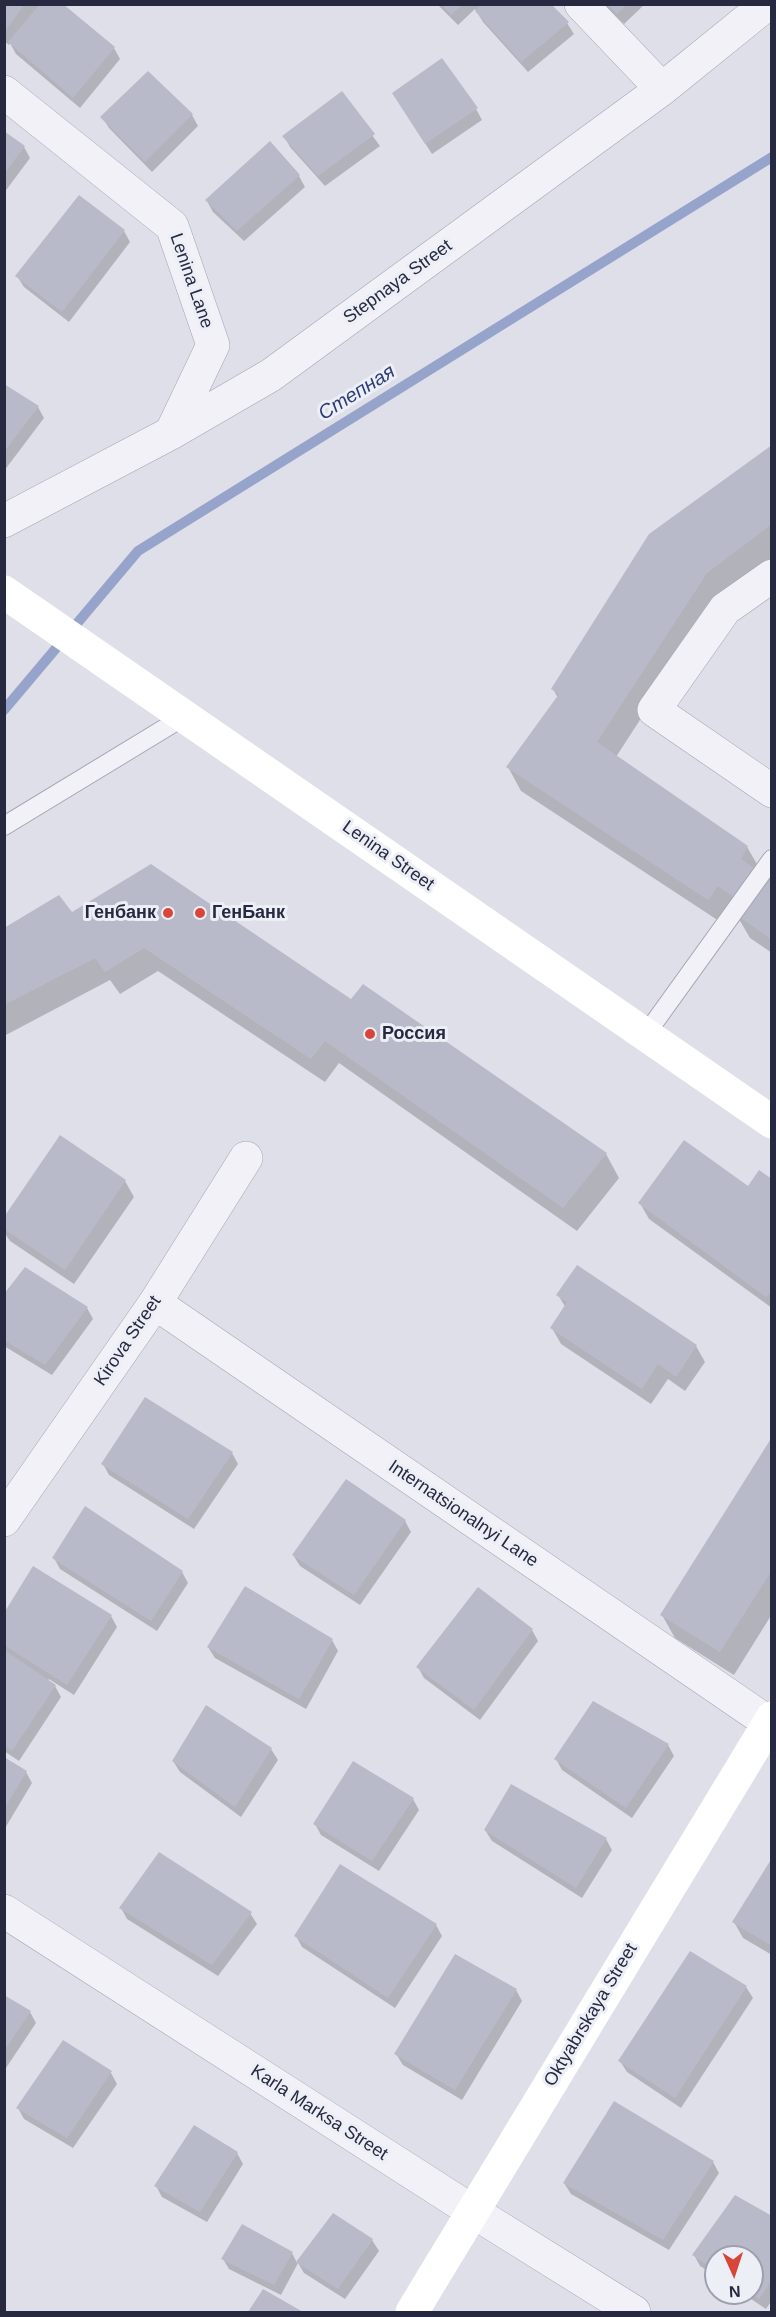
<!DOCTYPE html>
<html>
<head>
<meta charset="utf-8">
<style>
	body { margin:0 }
	#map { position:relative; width:776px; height:2317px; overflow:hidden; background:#dedfe9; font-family:Helvetica,sans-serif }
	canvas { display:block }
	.frame { position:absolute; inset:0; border:6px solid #262940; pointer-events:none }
	.north { position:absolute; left:704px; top:2245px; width:60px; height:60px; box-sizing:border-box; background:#edeff6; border:2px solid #9da0ad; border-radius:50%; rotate:177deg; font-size:16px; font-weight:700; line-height:24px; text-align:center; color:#262940 }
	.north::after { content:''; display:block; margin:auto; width:21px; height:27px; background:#d84639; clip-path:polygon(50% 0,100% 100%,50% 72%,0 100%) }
</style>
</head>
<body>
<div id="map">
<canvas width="776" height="2317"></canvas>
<div class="frame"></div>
<div class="north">N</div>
</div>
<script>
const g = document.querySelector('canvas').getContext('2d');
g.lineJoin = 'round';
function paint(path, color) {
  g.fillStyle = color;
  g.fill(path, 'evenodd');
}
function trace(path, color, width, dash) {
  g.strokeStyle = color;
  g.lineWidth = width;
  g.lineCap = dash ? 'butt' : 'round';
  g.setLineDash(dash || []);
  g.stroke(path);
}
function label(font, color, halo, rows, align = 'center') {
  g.font = font + ' Helvetica,sans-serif';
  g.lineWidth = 6;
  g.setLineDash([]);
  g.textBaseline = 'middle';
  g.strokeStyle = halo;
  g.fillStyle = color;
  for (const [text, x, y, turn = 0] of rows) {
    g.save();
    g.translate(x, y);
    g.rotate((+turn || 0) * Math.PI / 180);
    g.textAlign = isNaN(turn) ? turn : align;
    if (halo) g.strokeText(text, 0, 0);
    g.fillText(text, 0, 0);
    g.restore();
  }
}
paint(new Path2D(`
	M4 4H60L114 48 120 59 80 108 16 54 10 43 9 45 4 41Z
	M437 4H549L567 23 574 34 528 72 483 22 475 9 458 25Z
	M603 4H645L624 24Z
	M341 93 380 146 325 186 290 147 284 136Z
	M400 104 476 109 482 120 432 154Z
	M192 115 198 126 152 172 109 128 102 117Z
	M4 133 24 147 30 158 4 193Z
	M270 143 299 176 305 187 244 241 213 212 207 201Z
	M124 231 130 242 69 322 24 287 17 276Z
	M4 385 38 407 44 418 4 471Z
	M772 446V558L720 596 616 757 747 847 761 871 772 865V953L750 938 736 914 722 923 521 791 508 767 558 698 553 689Z
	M72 914 351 1001 606 1154 619 1178 577 1231 339 1063 325 1082 158 971 120 994 110 980 4 1036V929Z
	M61 1138 125 1181 134 1197 74 1284 10 1241 4 1232V1220Z
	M772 1181V1308L649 1219 640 1203 748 1189Z
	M558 1295 696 1346 705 1362 685 1391 668 1379 651 1404 561 1344 552 1328 566 1308Z
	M4 1297 87 1308 93 1319 52 1375 4 1346Z
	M772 1440V1614L734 1675 675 1638 662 1615Z
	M232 1453 238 1464 194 1529 109 1475 103 1464Z
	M405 1521 411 1532 360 1605 300 1566 293 1555Z
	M54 1558 182 1572 188 1583 157 1631 60 1569Z
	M4 1615 111 1616 117 1627 74 1695 49 1679 48 1682 55 1686 61 1697 19 1761 4 1751Z
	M532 1630 538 1641 480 1720 424 1678 418 1667Z
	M332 1640 338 1651 306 1709 215 1658 208 1647Z
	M207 1708 271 1749 278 1760 241 1817 180 1772 173 1761Z
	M668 1745 674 1756 632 1818 562 1770 556 1759Z
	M4 1759 26 1772 32 1783 4 1830Z
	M413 1799 419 1810 379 1871 321 1835 315 1824Z
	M485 1830 606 1839 612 1850 582 1898 492 1841Z
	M772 1861V1955L743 1938 734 1922Z
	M121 1908 250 1913 257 1924 218 1976 127 1919Z
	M436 1925 442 1936 395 2008 302 1947 296 1936Z
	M691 1953 746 1987 753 1998 681 2108 627 2072 620 2061Z
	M516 1990 522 2001 462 2100 403 2065 396 2054Z
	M4 1996 30 2012 36 2023 4 2071Z
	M63 2042 111 2073 117 2084 73 2148 24 2119 18 2108Z
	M237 2153 243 2164 207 2222 162 2197 156 2186Z
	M713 2162 719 2173 669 2250 571 2194 564 2183Z
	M333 2215 372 2240 379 2251 345 2299 304 2273 298 2263 281 2295 229 2269 223 2259 292 2253 297 2263Z
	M772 2217V2300L766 2309 742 2293H752V2257H716V2276L700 2266 694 2255Z
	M263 2291 300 2312H249Z`), '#0003');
trace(new Path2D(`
	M4 710 138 551 772 157`), '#96a3cb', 10);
paint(new Path2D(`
	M4 4H25L4 32Z
	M40 4H63L115 47 73 98 8 42Z
	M441 4H463L451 15Z
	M482 4H551L569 22 521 62 475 11Z
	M607 4H628L617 14Z
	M442 58 478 108 425 144 392 93Z
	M148 71 193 114 145 162 100 117Z
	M342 91 375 134 318 176 282 136Z
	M4 131 25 146 4 174Z
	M270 141 300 175 237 231 205 200Z
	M79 195 125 230 62 312 15 276Z
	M4 384 39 406 4 452Z
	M772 445V524L707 573 597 742 748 846 741 859 758 871 737 899 718 886 708 900 506 767 559 694 551 689 649 534Z
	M772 862V940L735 914Z
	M151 864 351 999 363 984 607 1153 563 1208 325 1041 311 1059 144 948 105 972 95 958 4 1005V928L59 895 72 912Z
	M60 1135 126 1180 65 1270 4 1229V1217Z
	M684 1140 748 1186 759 1170 772 1179V1290L766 1297 638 1203Z
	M577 1265 697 1345 676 1377 658 1364 642 1389 550 1328 567 1302 556 1295Z
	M25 1267 88 1307 45 1365 4 1340V1294Z
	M145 1397 233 1452 188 1519 101 1464Z
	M772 1437V1570L720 1652 660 1615Z
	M346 1479 406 1520 354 1595 292 1555Z
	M85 1506 183 1571 151 1621 52 1558Z
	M33 1566 112 1615 67 1685 4 1645V1613Z
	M245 1586 333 1639 299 1699 207 1647Z
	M478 1587 533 1629 474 1710 416 1667Z
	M4 1650 56 1685 12 1751 4 1745Z
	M593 1701 669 1744 626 1808 554 1759Z
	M206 1705 272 1748 235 1807 172 1761Z
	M4 1757 27 1771 4 1809Z
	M353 1761 414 1798 372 1861 313 1824Z
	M511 1784 607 1838 576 1888 484 1830Z
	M159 1852 252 1912 212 1965 119 1908Z
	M772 1858V1946L732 1922Z
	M340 1864 437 1924 388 1998 294 1936Z
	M690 1951 747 1986 675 2098 618 2061Z
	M455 1954 517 1989 455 2090 394 2054Z
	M4 1995 31 2011 4 2051Z
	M63 2040 112 2071 67 2138 16 2108Z
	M614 2101 714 2161 663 2240 563 2183Z
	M194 2125 238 2152 200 2212 154 2186Z
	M735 2195 772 2216V2280L759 2299 752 2294V2257H716V2270L692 2255Z
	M333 2213 373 2239 338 2289 296 2262Z
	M242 2224 293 2252 274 2285 221 2259Z
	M263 2289 303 2312H248Z`), '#b8bac9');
const service = new Path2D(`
	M4 826 185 716
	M646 1034 772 859`);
const minor = new Path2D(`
	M581 4 662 89
	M4 92 172 226 213 345 171 433
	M4 521 171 433 271 375 662 89 767 4
	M772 576 725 609 654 710 772 791
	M155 1303 772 1725
	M4 1520 155 1303 246 1158
	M4 1911 472 2211 634 2312`);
trace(service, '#a3a5b3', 20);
trace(minor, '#a3a5b3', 34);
trace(service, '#f1f1f7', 18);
trace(minor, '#f1f1f7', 33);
trace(new Path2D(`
	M4 592 772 1122
	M412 2312 772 1718`), '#fff', 33);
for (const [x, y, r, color] of [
	[168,913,6,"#d84639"],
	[200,913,6,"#d84639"],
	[370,1034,6,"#d84639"]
]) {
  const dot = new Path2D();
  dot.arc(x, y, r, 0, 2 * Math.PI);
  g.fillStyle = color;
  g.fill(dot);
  trace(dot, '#edeff6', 2);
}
label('18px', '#262940', '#edeff6', [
	["Lenina Lane",191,281,71],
	["Stepnaya Street",398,282,-36],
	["Lenina Street",388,856,35],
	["Kirova Street",128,1341,-56],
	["Internatsionalnyi Lane",463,1514,34],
	["Oktyabrskaya Street",591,2015,-59],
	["Karla Marksa Street",319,2113,33]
]);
label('bold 18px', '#262940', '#edeff6', [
	["Генбанк",156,913,"right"],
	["ГенБанк",212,913],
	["Россия",382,1034]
], 'left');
label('italic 20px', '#2d3d77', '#edeff6', [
	["Степная",357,393,-32]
]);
</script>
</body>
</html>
